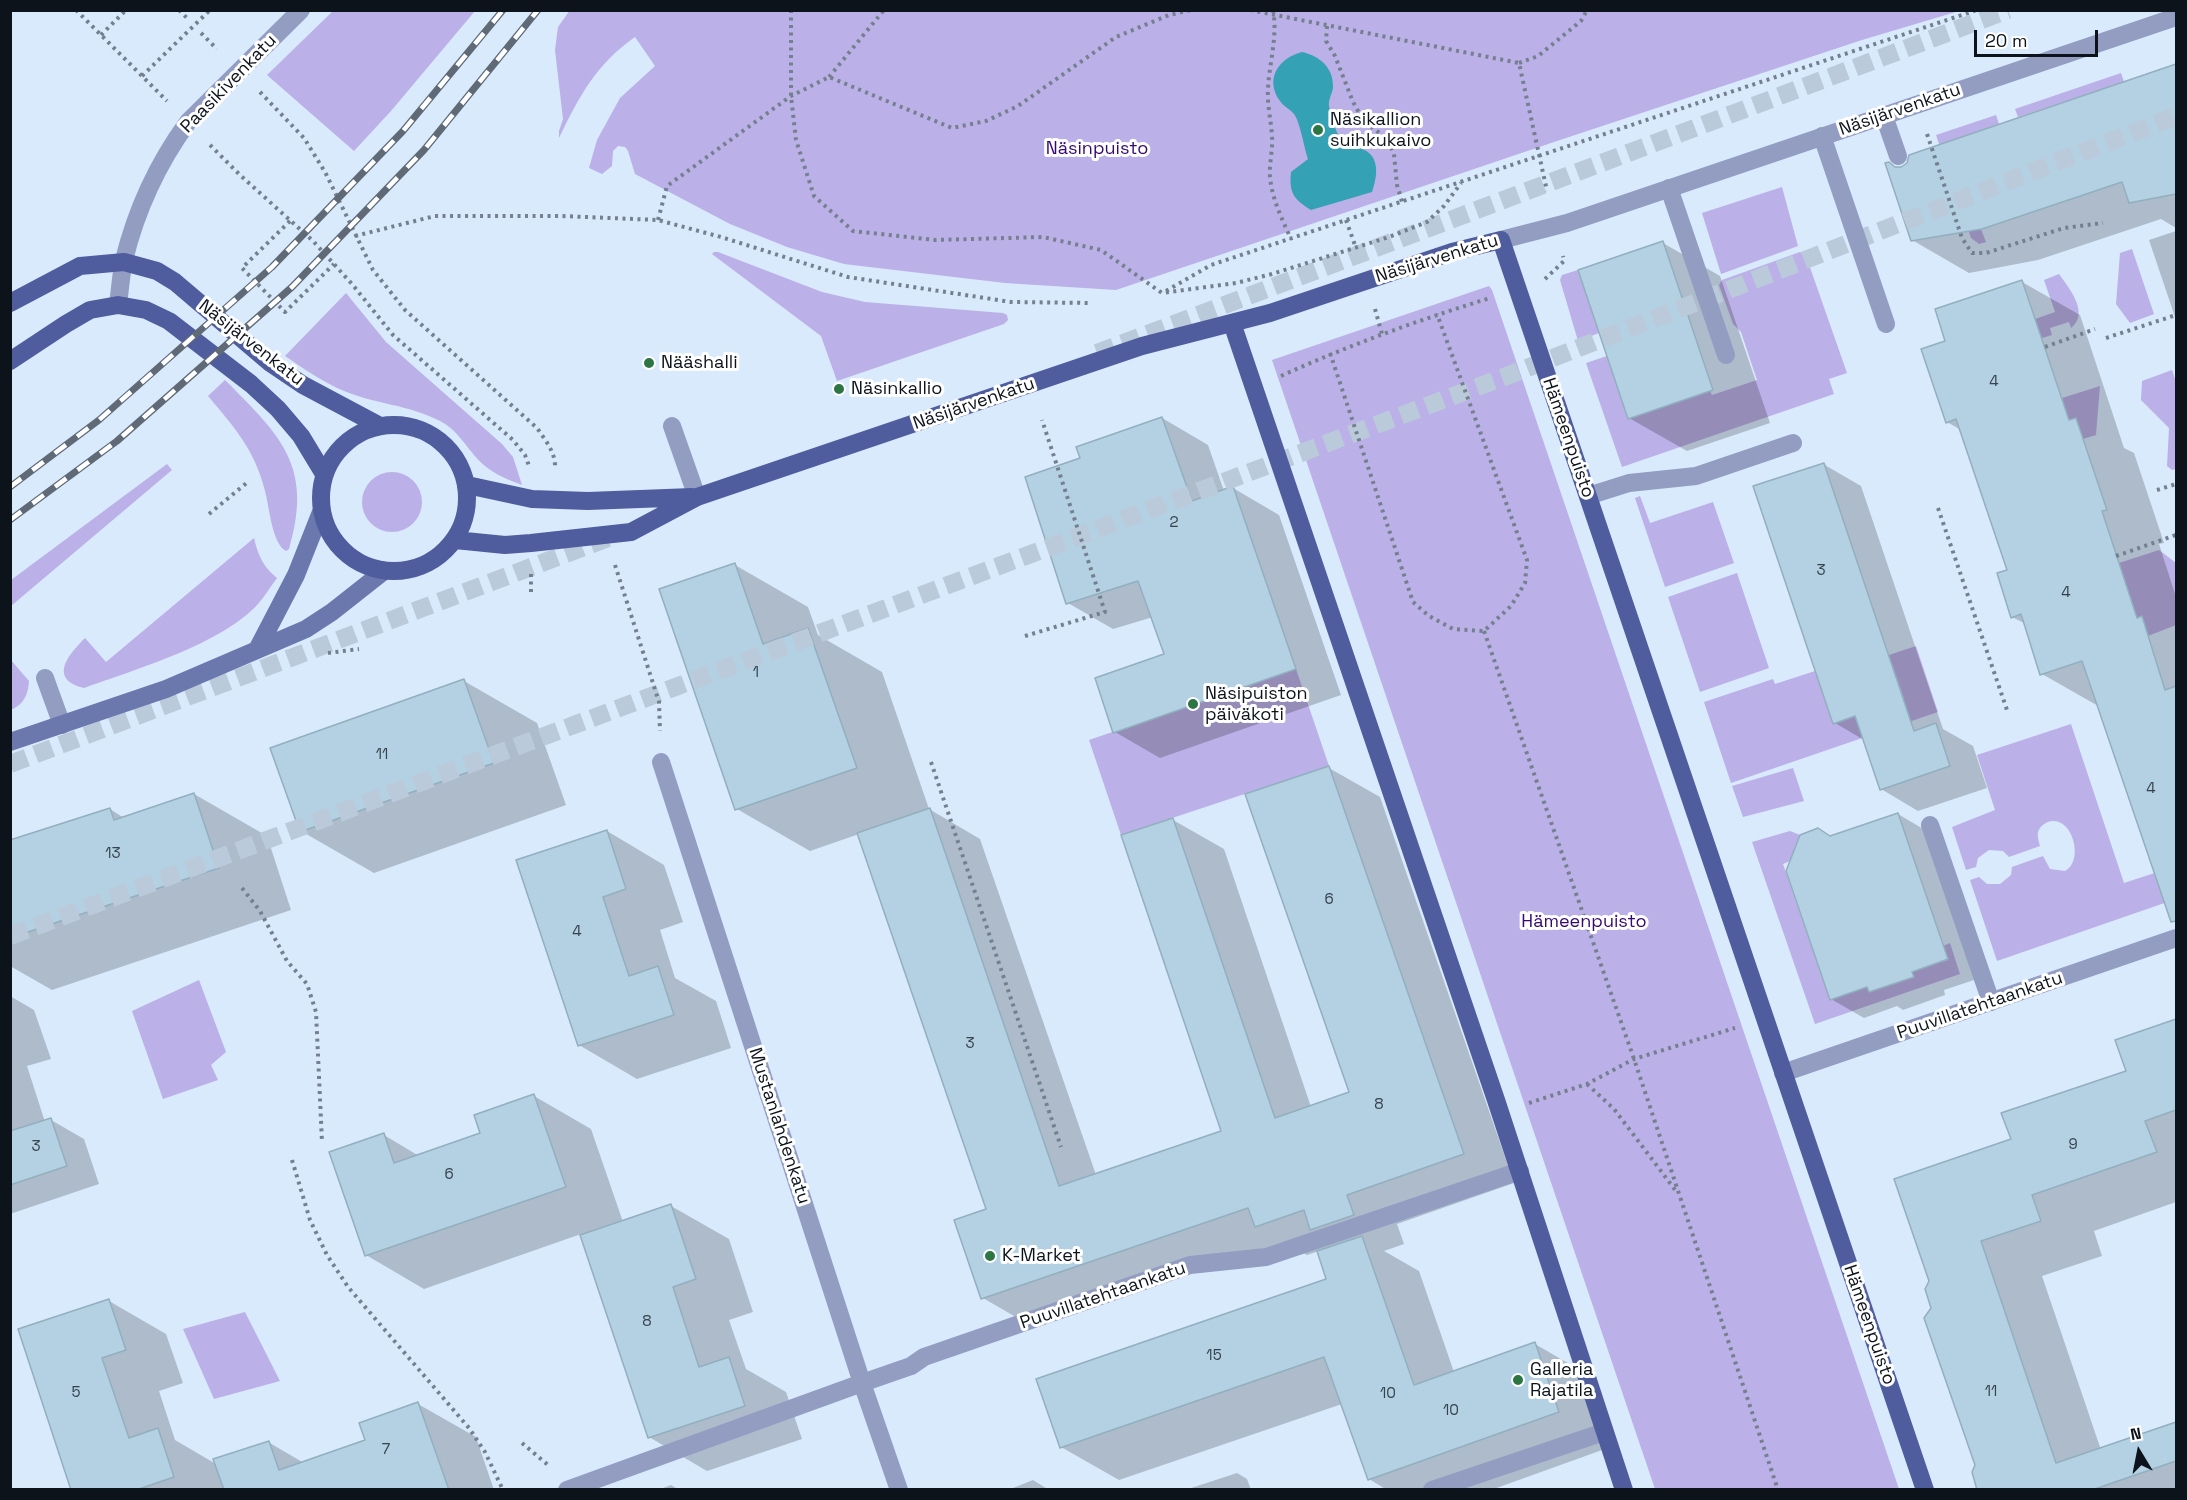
<!DOCTYPE html>
<html>
<head>
<meta charset="utf-8">
<style>
	body { margin:0 }
	#map { position:relative; width:2187px; height:1500px; overflow:hidden; background:#d9eafd; font-family:"Space Grotesk",sans-serif }
	canvas { display:block }
	.frame { position:absolute; inset:0; border:12px solid #0c131b; pointer-events:none }
	.north { position:absolute; left:2109px; top:1422px; width:60px; height:60px; -webkit-text-stroke:4px #fff; paint-order:stroke; rotate:350deg; font-size:16px; font-weight:700; line-height:24px; text-align:center; color:#0c131b }
	.north::after { content:''; display:block; margin:auto; width:21px; height:27px; background:#0c131b; clip-path:polygon(50% 0,100% 100%,50% 72%,0 100%) }
	.scale { position:absolute; left:1974px; top:30px; width:124px; height:27px; box-sizing:border-box; border:3px solid #0c131b; border-top:0; padding-left:8px; font-size:18px; line-height:21px; white-space:nowrap; color:#0c131b; -webkit-text-stroke:4px #fff; paint-order:stroke }
</style>
</head>
<body>
<div id="map">
<canvas width="2187" height="1500"></canvas>
<div class="frame"></div>
<div class="north">N</div>
<div class="scale">20 m</div>
</div>
<script>
const g = document.querySelector('canvas').getContext('2d');
g.lineJoin = 'round';
function paint(path, color) {
  g.fillStyle = color;
  g.fill(path, 'evenodd');
}
function trace(path, color, width, dash) {
  g.strokeStyle = color;
  g.lineWidth = width;
  g.lineCap = dash ? 'butt' : 'round';
  g.setLineDash(dash || []);
  g.stroke(path);
}
function label(font, color, halo, rows, align = 'center') {
  g.font = font + ' "Space Grotesk",sans-serif';
  g.lineWidth = 6;
  g.setLineDash([]);
  g.textBaseline = 'middle';
  g.strokeStyle = halo;
  g.fillStyle = color;
  for (const [text, x, y, turn = 0] of rows) {
    g.save();
    g.translate(x, y);
    g.rotate((+turn || 0) * Math.PI / 180);
    g.textAlign = isNaN(turn) ? turn : align;
    if (halo) g.strokeText(text, 0, 0);
    g.fillText(text, 0, 0);
    g.restore();
  }
}
paint(new Path2D(`
	M334 10 475 11 391 111 354 151 267 75Z
	M570 10 1959 11 1862 40 1554 142 1116 290 1005 283 844 264 787 247 730 224 635 174 628 151 625 147 618 146 613 151 612 166 602 174 589 168 597 140 620 98 655 66 635 37C596 64 579 97 559 138V131L563 119 555 50 558 27Z
	M2121 73 2124 82 2018 117 2015 109Z
	M1996 115 1999 124 1948 142 1986 242 1979 244 1971 238 1936 135Z
	M1782 187 1798 246 1721 274 1702 213Z
	M2132 249 2154 314 2130 323 2116 304 2120 253Z
	M714 252H718L822 292 865 302 1003 313 1007 315 1008 320 1004 324 837 381 821 336 712 254Z
	M1800 252 1806 256 1847 373 1829 379 1834 394 1622 467 1586 363 1607 356 1628 419 1710 391 1712 395 1757 380 1741 332 1733 324 1719 285 1722 280Z
	M1578 270 1599 333 1578 341 1560 280 1562 275Z
	M2059 274C2069 288 2090 313 2071 328L2069 322 2050 328 2052 335 2042 338 2035 319 2055 312 2044 280Z
	M1489 286 1492 290 1899 1489H1655L1272 360Z
	M346 293 386 342 502 444 513 457 522 485C509 480 496 475 485 466 468 452 460 431 440 421 410 405 375 404 344 391 323 382 304 369 285 356Z
	M2172 370 2176 382V469L2172 470 2167 466 2169 428 2141 400 2142 381Z
	M225 380C280 435 314 466 289 549L286 551C272 544 269 505 265 491 255 450 234 427 208 396Z
	M2100 386 2096 435 2083 439 2076 418 2069 421 2062 398Z
	M167 464 172 470 11 606V580Z
	M362 502a30 30 0 1 1 60 0a30 30 0 1 1-60 0Z
	M1640 496 1650 523 1713 502 1734 563 1665 587 1635 498Z
	M254 538C258 555 263 567 277 578 271 586 265 596 258 604 222 644 134 670 84 688 48 679 68 655 85 638L106 662Z
	M2159 550 2176 563V625L2148 636 2142 616 2137 618 2119 563Z
	M1737 573 1769 668 1700 692 1668 597Z
	M1916 646 1938 712 1731 783 1704 702 1773 679 1775 684 1815 671 1834 724 1904 699 1889 655Z
	M10 659 29 681C28 695 24 704 11 710Z
	M1296 669 1329 766 1121 835 1089 740Z
	M2071 724 2124 883 2176 866V899L1997 961 1970 880 1979 877 1987 884H2000L2011 875 2012 867 2043 856 2050 869 2065 871C2080 863 2076 836 2065 826 2056 817 2042 821 2038 832 2037 837 2039 842 2040 846L2009 857 2003 851 1989 850 1978 858 1976 867 1966 870 1952 827 1995 810 1977 755Z
	M1793 768 1804 801 1743 817 1732 786Z
	M1790 831 1800 835 1794 849 1797 858 1783 864 1830 1000 1867 987 1870 992 1913 977 1912 971 1948 960 1943 946 1950 943 1960 974 1815 1024 1752 842Z
	M199 980 226 1052 211 1065 218 1080 163 1099 132 1011Z
	M245 1312 280 1381 214 1399 183 1329Z`), '#bbb0e7');
paint(new Path2D(`
	M1302 52C1320 56 1334 68 1333 88 1332 94 1328 100 1329 106 1331 120 1338 134 1343 147 1375 145 1382 164 1372 192L1311 210C1293 199 1289 192 1291 172L1308 159C1304 147 1300 122 1294 114 1290 109 1283 106 1280 101 1264 79 1279 58 1302 52Z`), '#34a1b4');
paint(new Path2D(`
	M2176 66V228L2161 219 2038 260 1969 273 1912 240 1897 168H1902L1908 164 1910 156Z
	M2176 231V320L2149 240Z
	M1663 243 1720 276 1770 423 1687 451 1629 418Z
	M2022 282 2080 315 2124 448 2134 453 2164 543 2159 544 2176 597V885L2156 873 2100 707 2042 674 2026 624 2012 617 2008 571 1961 430 1947 422V341Z
	M1162 418 1208 445 1224 491 1233 488 1279 515 1341 695 1160 758 1115 732 1166 655 1153 617 1113 629 1068 603 1082 459Z
	M1823 464 1861 486 1943 729 1973 746 1987 788 1918 811 1881 789 1864 740 1835 723Z
	M735 565 808 607 818 635 882 672 929 809 980 839 1096 1175 1223 1132 1173 820 1224 849 1311 1107 1351 1093 1329 768 1380 797 1514 1183 1397 1224 1404 1244 1384 1251 1419 1271 1454 1372 1535 1344 1592 1377 1616 1445 1491 1490H1387L1369 1479 1342 1404 1119 1480 1061 1447 1328 1280 1319 1251 1307 1255 1283 1242 1033 1327 983 1298 988 1210 859 834 810 851 737 809Z
	M464 681 537 723 566 805 374 873 301 831Z
	M194 794 267 836 291 910 52 990 10 966V842L110 809 124 818Z
	M1898 814 1930 833 1980 978 1944 990 1945 995 1903 1010 1897 1006 1864 1018 1831 999 1830 837Z
	M607 831 664 865 683 922 660 930 675 978 716 1001 731 1048 637 1079 579 1045Z
	M10 996 34 1010 51 1059 27 1066 45 1122 51 1120 84 1139 99 1184 10 1214Z
	M2176 1021V1202L2094 1231 2102 1256 2042 1276 2101 1450 2176 1424V1490H1978L1977 1465 1933 1308 2013 1140 2128 1072 2117 1041Z
	M534 1096 591 1129 623 1222 671 1206 729 1239 753 1312 729 1320 746 1369 786 1392 802 1439 707 1471 649 1437 581 1234 424 1289 366 1255 384 1135 419 1156 482 1134Z
	M109 1301 166 1334 183 1383 159 1391 175 1440 216 1464 268 1442 304 1463 367 1441 418 1404 476 1437 494 1490H73Z
	M1237 1473 1247 1479 1251 1490H1185Z
	M1033 1480 1049 1490H1008Z
	M671 1485 679 1490H658Z`), '#0003');
const building = new Path2D(`
	M2176 64V194L2129 203 2122 182 1982 229 1911 241 1885 163 1889 162 1895 167H1901L1907 163 1909 155Z
	M1663 241 1713 390 1628 419 1578 270Z
	M2022 280 2069 420 2076 418 2107 510 2102 511 2137 618 2142 616 2165 690 2176 686V921L2171 922 2082 661 2040 675 2021 614 2011 618 1997 573 2007 570 1956 419 1946 423 1921 349 1945 341 1935 309Z
	M1162 417 1192 501 1233 486 1296 669 1113 733 1095 678 1164 654 1138 581 1066 604 1025 477 1080 458 1076 447Z
	M1824 463 1914 731 1936 723 1950 766 1880 790 1855 716 1833 724 1753 486Z
	M735 563 763 644 808 628 857 768 735 810 659 589Z
	M464 679 494 763 300 832 270 748Z
	M1329 766 1464 1154 1347 1195 1354 1215 1310 1230 1304 1210 1255 1227 1248 1208 981 1299 954 1220 986 1209 857 833 930 808 1059 1186 1221 1131 1121 835 1173 818 1275 1118 1349 1092 1245 794Z
	M194 793 219 868 10 938V840L110 808 114 820Z
	M1898 813 1948 959 1912 972 1914 977 1869 992 1867 987 1830 1000 1786 871 1800 835 1818 828 1830 836Z
	M607 830 626 889 603 897 629 976 658 966 674 1015 578 1046 516 860Z
	M2176 1019V1110L2145 1121 2157 1152 2032 1195 2041 1221 1981 1241 2056 1463 2176 1422V1461L2092 1490H1977L1972 1472 1975 1465 1924 1318 1931 1308 1925 1289 1929 1281 1894 1179 2011 1139 2001 1113 2126 1071 2115 1040Z
	M534 1094 566 1187 365 1256 329 1152 384 1133 394 1163 480 1133 474 1115Z
	M51 1118 67 1166 10 1185V1131Z
	M671 1204 696 1279 673 1287 699 1367 729 1357 745 1406 648 1438 580 1235Z
	M1362 1236 1414 1385 1535 1342 1559 1412 1368 1480 1324 1357 1060 1448 1036 1379 1326 1279 1317 1251Z
	M109 1299 126 1350 102 1358 129 1438 158 1428 174 1477 136 1490H71L18 1329Z
	M418 1402 449 1490H224L213 1459 269 1441 279 1470 365 1440 359 1423Z`);
paint(building, '#b3d1e2');
trace(building, '#92afbf', 1.5);
trace(new Path2D(`
	M1097 353 2008 10
	M10 764 608 538
	M10 936 1504 377 2176 116`), '#bacadb', 18, [18, 9]);
trace(new Path2D(`
	M76 10 167 101
	M179 10 187 18
	M791 10V96L796 140 814 196 853 231 935 240 1043 237 1101 250 1162 293 1236 283 1272 274 1389 237 1427 222 1444 206 1461 183
	M1250 10 1519 63 1547 191
	M1273 10C1278 36 1269 64 1268 89 1267 105 1271 120 1272 136 1273 150 1269 164 1270 177 1272 199 1282 219 1291 239
	M1327 26 1326 41 1335 56 1353 102 1363 120 1387 139 1394 154 1397 185 1402 202
	M201 33 217 49
	M101 35 126 10
	M1519 63 1538 56 1581 21 1587 10
	M142 76 210 10
	M829 77 884 10
	M260 92 304 138 325 172 373 270 405 310 537 428C546 441 556 453 555 469
	M1927 134 1962 238 1972 253H1986L2064 228 2103 223
	M210 145 240 175 313 241 352 284 393 335 513 440 525 455 529 466
	M658 220 667 186 791 96 829 77 952 128 986 121 1018 106 1116 37 1169 15 1191 10
	M1346 220 1356 248
	M290 221 242 268 285 312 334 264
	M355 236 435 216H562L658 220 721 237 848 277 1011 302 1092 303
	M1545 279 1564 261 1563 256
	M1166 291 1211 265 1977 10
	M1375 309 1382 334
	M2106 338 2173 316
	M2045 347 2095 329
	M1330 353 1413 602 1429 616 1453 629 1484 631 1511 606 1525 583 1527 560 1437 314
	M1281 376C1349 345 1419 320 1490 298
	M2157 490 2176 484
	M1938 508 2008 713
	M209 514 249 481
	M2116 556 2176 535
	M615 565 659 702 660 731
	M531 592V572
	M1484 631 1634 1059 1778 1490
	M1025 636 1105 612 1042 420
	M328 653 359 649
	M931 762 1061 1147
	M242 888 260 911 287 961 307 984 316 1012 322 1142
	M1587 1084 1614 1109 1676 1191
	M1529 1103 1587 1084 1634 1059 1735 1028
	M292 1160 310 1220 327 1255 348 1287 469 1428 485 1452 503 1490
	M522 1443 548 1465`), '#74808e', 4, [3, 4.5]);
trace(new Path2D(`
	M1884 116 1898 156
	M1822 136 1886 324
	M1669 188 1726 355
	M672 426 697 497
	M1588 496 1629 483 1696 476 1793 443
	M45 678 62 725
	M1930 825 1991 1002
	M567 1490 862 1383
	M1432 1490 1604 1432`), '#939dc2', 18);
trace(new Path2D(`
	M1501 240 1567 223 2176 17
	M118 305C120 290 121 274 124 260 136 211 158 163 188 122L301 10
	M661 762 862 1383 899 1490
	M1783 1073 2176 938
	M862 1383 911 1366 924 1357 1190 1265 1266 1257 1520 1171`), '#939dc2', 18);
trace(new Path2D(`
	M258 648 296 575 321 512
	M10 742 166 689 306 629 332 612 384 571`), '#6b78ae', 18);
trace(new Path2D(`
	M10 303 80 266 124 262 157 271 175 282 269 362 303 385 380 426
	M1232 323 1496 1100 1624 1490
	M10 361 66 324 90 310 118 305 146 310 169 321 251 384 278 409 301 436 324 474
	M321 498a73 73 0 1 1 146 0a73 73 0 1 1-146 0Z
	M467 485 532 499 588 501 692 497
	M455 540 505 545 531 543 631 532 697 497 1142 346 1270 313 1452 252 1501 240 1925 1490`), '#4f5d9e', 18);
const rail = new Path2D(`
	M10 487 99 420 272 267 403 131 503 10
	M10 520 117 441 292 287 424 150 538 10`);
trace(rail, '#5f6a76', 7);
trace(rail, '#fff', 4.5, [14]);
for (const [x, y, r, color] of [
	[1318,130,6,"#2d7542"],
	[649,363,6,"#2d7542"],
	[839,389,6,"#2d7542"],
	[1193,704,6,"#2d7542"],
	[990,1256,6,"#2d7542"],
	[1518,1380,6,"#2d7542"]
]) {
  const dot = new Path2D();
  dot.arc(x, y, r, 0, 2 * Math.PI);
  g.fillStyle = color;
  g.fill(dot);
  trace(dot, '#fff', 2);
}
label('15px', '#36424d', null, [
	["4",1994,382],
	["2",1174,523],
	["3",1821,571],
	["4",2066,593],
	["1",756,673],
	["11",382,755],
	["4",2151,789],
	["13",113,854],
	["6",1329,900],
	["4",577,932],
	["3",970,1044],
	["8",1379,1105],
	["9",2073,1145],
	["3",36,1147],
	["6",449,1175],
	["8",647,1322],
	["15",1214,1356],
	["11",1991,1392],
	["5",76,1393],
	["10",1388,1394],
	["10",1451,1411],
	["7",386,1450]
]);
label('18px', '#0c131b', '#fff', [
	["Paasikivenkatu",229,84,-46],
	["Näsijärvenkatu",1900,110,-19],
	["Näsijärvenkatu",1437,259,-17],
	["Näsijärvenkatu",251,343,38],
	["Näsijärvenkatu",974,404,-19],
	["Hämeenpuisto",1568,438,71],
	["Puuvillatehtaankatu",1980,1006,-19],
	["Mustanlahdenkatu",779,1126,72],
	["Puuvillatehtaankatu",1103,1296,-19],
	["Hämeenpuisto",1869,1325,71]
]);
label('18px', '#0c131b', '#fff', [
	["Näsikallion",1330,120],
	["suihkukaivo",1330,141],
	["Nääshalli",661,363],
	["Näsinkallio",851,389],
	["Näsipuiston",1205,694],
	["päiväkoti",1205,715],
	["K-Market",1002,1256],
	["Galleria",1530,1370],
	["Rajatila",1530,1391]
], 'left');
label('18px', '#350970', '#fff', [
	["Näsinpuisto",1097,149],
	["Hämeenpuisto",1584,922]
]);
</script>
</body>
</html>
